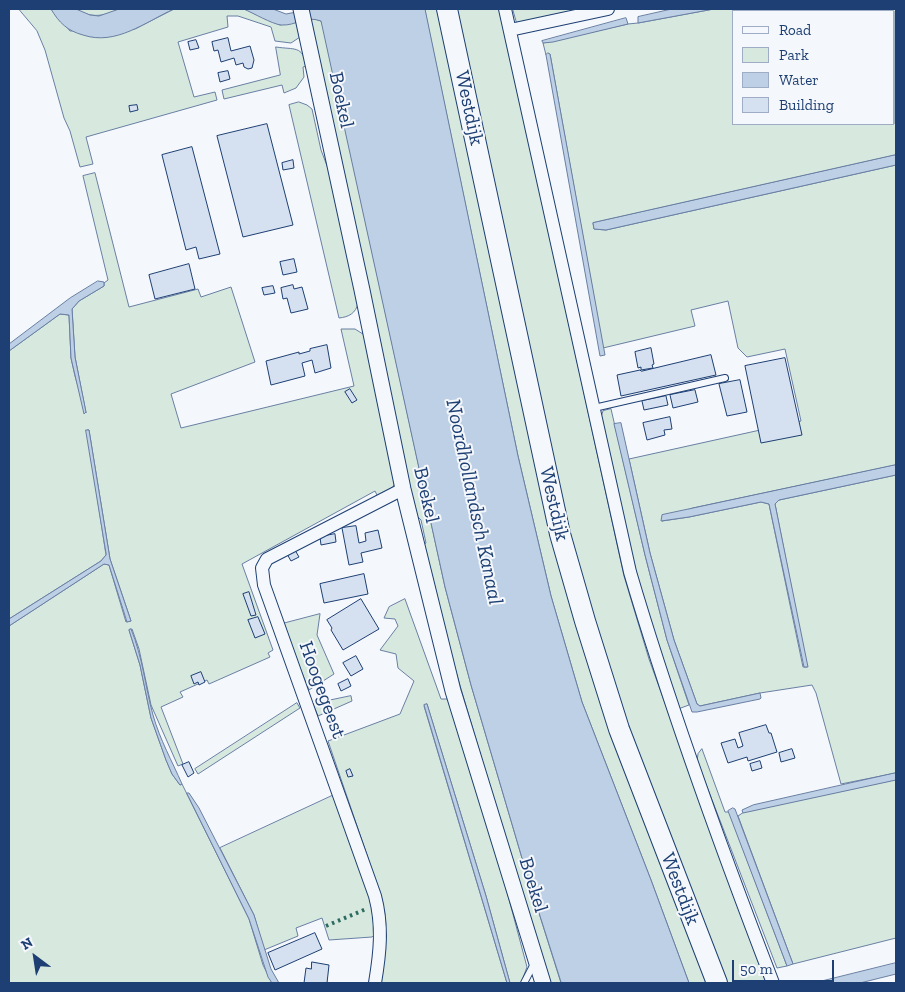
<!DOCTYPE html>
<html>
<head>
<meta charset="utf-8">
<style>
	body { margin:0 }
	#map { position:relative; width:905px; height:992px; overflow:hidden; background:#f4f7fb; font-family:"Zilla Slab",serif }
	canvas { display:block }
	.frame { position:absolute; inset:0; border:10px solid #1d3f73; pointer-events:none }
	.legend { position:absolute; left:732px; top:10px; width:162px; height:115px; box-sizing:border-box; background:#f4f7fb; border:1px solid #9eadc5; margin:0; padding:6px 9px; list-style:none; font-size:15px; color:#1d3f73 }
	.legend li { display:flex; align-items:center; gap:10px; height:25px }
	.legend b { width:25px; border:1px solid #9eadc5 }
	.north { position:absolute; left:10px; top:932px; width:50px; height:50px; -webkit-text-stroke:4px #f4f7fb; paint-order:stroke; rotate:329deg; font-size:14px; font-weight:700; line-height:20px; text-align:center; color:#1d3f73 }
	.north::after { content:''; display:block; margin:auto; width:18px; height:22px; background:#1d3f73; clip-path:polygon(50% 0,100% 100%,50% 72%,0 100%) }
	.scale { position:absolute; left:732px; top:960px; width:102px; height:22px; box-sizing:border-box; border:2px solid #1d3f73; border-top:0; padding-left:6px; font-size:15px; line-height:18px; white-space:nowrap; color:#1d3f73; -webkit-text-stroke:4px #f4f7fb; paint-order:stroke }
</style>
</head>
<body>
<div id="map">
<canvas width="905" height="992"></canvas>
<div class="frame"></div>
<ul class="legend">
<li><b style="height:6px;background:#f4f7fb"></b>Road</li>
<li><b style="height:14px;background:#d7e8df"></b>Park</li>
<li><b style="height:14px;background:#bed0e5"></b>Water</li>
<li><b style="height:14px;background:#d5e0f0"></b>Building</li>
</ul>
<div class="north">N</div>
<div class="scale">50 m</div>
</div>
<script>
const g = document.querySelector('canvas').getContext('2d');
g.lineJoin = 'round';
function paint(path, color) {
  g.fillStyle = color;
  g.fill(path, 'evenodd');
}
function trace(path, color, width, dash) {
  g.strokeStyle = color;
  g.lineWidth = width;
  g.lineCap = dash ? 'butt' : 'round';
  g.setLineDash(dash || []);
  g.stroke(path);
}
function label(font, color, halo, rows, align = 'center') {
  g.font = font + ' "Zilla Slab",serif';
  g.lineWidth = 4;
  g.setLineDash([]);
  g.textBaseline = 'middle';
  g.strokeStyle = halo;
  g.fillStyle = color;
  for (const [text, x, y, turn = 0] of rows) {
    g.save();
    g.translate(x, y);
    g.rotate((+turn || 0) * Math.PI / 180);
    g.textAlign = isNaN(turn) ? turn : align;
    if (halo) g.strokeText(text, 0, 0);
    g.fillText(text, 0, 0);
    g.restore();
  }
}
const green = new Path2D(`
	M19 9H51L70 31 135 29 174 9H244L280 25 297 22 300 37 291 43 275 41 271 27 238 16H227L228 27 178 42 194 97 215 92 217 100 86 137 93 164 80 167 70 131 64 118 45 50 37 31Z
	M76 9H119C105 16 91 19 76 9Z
	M425 9H441L556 539 709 983H689L651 880 582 702 551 596 518 456Z
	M456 9H500L624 576 649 659 766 983H724L635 755 585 599 532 371Z
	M513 9H585L517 23Z
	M714 9H896V155L593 223 594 229 606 230 896 165V465L693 508 662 521 689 517 761 502 769 504 803 667H807L775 504 779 500 896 475V773L841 784 816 693 812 685 760 693 700 706 697 704 674 640 650 553 629 459 801 421 785 349 747 357 738 348 728 301 691 310 695 326 603 348 550 54 546 55 543 43 628 24 638 23ZM734 11H894V124H734Z
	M312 18 321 21 324 30 445 587 471 685 527 875 561 983H548L451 655 423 545 426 543 421 520 416 515 309 19Z
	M276 47C295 50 302 45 307 66L303 67 304 77 296 88 284 93 282 85 224 99 222 90 280 75Z
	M299 102 307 105 312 109 321 150 329 171 358 303C356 313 349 317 339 318L289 105Z
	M95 173 129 307 198 289 201 297 231 287 255 362 171 394 181 428 354 386 341 329H355L366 336 395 483 393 487 378 497 375 491 242 564 273 650 268 653 270 657 209 684 207 680 180 692 183 697 161 707 183 764 178 766 151 705 139 649 132 629 129 630 140 665 151 718 166 760 172 774 180 785 182 784 249 919 263 965 272 983H9V626L104 564 109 565 126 622 131 621 110 559 89 430H87L106 555 101 561 9 619V351L60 314 69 315 71 358 75 376 86 413 75 357 72 309 79 301 104 286V283L108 280 83 176Z
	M611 409 645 555 667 640 689 705 678 709 649 623 626 531 601 417 603 411Z
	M405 599 441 699H449L502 873 527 967 521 983H510L486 896 427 704 424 706 507 983H379L369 861 328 741 400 714 414 681 398 668 396 654 380 650 398 626 395 619 384 618 389 607Z
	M320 614 317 635 334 674 309 690 282 624Z
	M351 696 352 701 318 716 313 704Z
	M297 703 300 708 198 774 195 769Z
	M702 749 725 812H729L787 966 777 968 697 761 698 754Z
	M896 780V938L793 964 738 816 744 812Z
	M334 795 375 910 377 933 372 937 329 940 322 918 296 928 298 936 264 950 254 915 220 848Z`);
paint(green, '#d7e8df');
trace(green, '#687fa3', 1);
const water = new Path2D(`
	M51 9H76L90 15 99 16 119 9H174C145 22 116 46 83 35 68 31 59 23 51 9Z
	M244 9H273L286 14 312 9H425L518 456 551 596 582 702 651 880 689 983H559L561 982 527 875 471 685 445 587 321 21C304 15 297 26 281 25 272 24 253 13 244 9Z
	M672 9H714L638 23V17Z
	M626 18 628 24 553 42 543 43 542 41Z
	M548 53 550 54 605 355 600 356 546 55Z
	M896 155V165L606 230 594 229 593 223Z
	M98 281 104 282V286L79 301 72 309 75 357 86 412 84 414 71 358 69 315 60 314 9 351V344L70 298Z
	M621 423 650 553 674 640 697 704 700 706 760 693 761 698 760 699 697 712H692L667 640 645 555 614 424Z
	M86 430H89L110 559 131 621 127 622 109 565 104 564 9 626V619L101 561 106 555Z
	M896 465V475L779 500 775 504 808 667H804L769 504 761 502 689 517 661 521 662 515Z
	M131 629C143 658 145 686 153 715 160 740 172 761 182 784L180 785 172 774 166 760 151 718 140 665 129 630Z
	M427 704 486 896 510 983H507L424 705Z
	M896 773V780L743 813 742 810 753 805Z
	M187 793H189L199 808 254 915 271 969 279 983H272L268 977 249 919Z
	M733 808 735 809 793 964 787 966 728 811Z
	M896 963V974L860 983H814Z`);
paint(water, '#bed0e5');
trace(water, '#687fa3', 1);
const building = new Path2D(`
	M228 38 231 51 250 46 254 60 252 68 248 69 244 67 243 63 236 65 234 58 221 62 218 50 214 51 212 42Z
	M196 40 199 48 190 50 188 42Z
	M228 71 230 79 220 82 218 73Z
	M137 105 138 110 130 112 129 106Z
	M267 124 293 225 243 237 217 136Z
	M192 147 220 254 199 259 196 247 186 250 162 155Z
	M293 160 294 168 283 170 282 163Z
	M294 259 297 272 283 275 280 262Z
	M189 264 195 289 155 299 149 275Z
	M293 285 294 289 302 287 308 309 291 313 287 298 283 299 281 288Z
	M273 286 275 293 264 295 262 288Z
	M327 345 331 368 315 373 312 360 302 363 305 376 271 385 266 361 299 352V354L310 351V349Z
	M651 348 654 364 652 365 653 368 641 370V367L638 368 635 352Z
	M711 355 716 375 621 396 617 375 640 370 641 371Z
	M785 358 802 435 761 443 745 366Z
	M740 380 747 412 727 416 719 384Z
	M350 389 357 400 352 403 345 392Z
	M695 390 698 402 673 408 670 395Z
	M666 396 668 405 644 410 642 401Z
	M670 417 672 429 664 430 665 435 647 440 643 423Z
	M356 526 359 543 366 541 365 533 378 530 382 548 361 553 363 562 349 565 342 528Z
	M335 534 336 542 321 545 320 537Z
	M295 550 299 557 291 561 287 554Z
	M364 574 368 594 324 603 320 584Z
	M249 592 256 615 251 616 243 594Z
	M361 599 379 629 343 650 331 630 332 628 327 620Z
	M258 617 265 634 255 638 248 620Z
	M356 656 363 669 351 676 343 663Z
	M201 672 205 682 199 685 198 682 194 684 191 676Z
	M348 679 351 686 341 691 338 684Z
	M766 725 769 733H771L777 752 748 761 747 757 728 763 721 743 735 739 738 748 743 746 739 733Z
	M792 749 795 758 781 762 779 753Z
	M760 761 762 768 752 771 750 764Z
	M189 762 194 773 188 777 182 765Z
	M350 769 353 776 348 777 346 771Z
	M315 933 322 949 275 970 268 953Z
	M312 962 329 965 327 983H304L306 968 311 969Z`);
paint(building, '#d5e0f0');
trace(building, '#1d3f73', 1);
const service = new Path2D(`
	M594 408 725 378
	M524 983 535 962`);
const minor = new Path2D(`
	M505 9 630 572C671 711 721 848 773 983
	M510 30 608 9
	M375 983C380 953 383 926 375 896L264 585 262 568 267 559 403 489`);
const tertiary = new Path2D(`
	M301 9 362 290 403 489 453 691 543 983`);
const primary = new Path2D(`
	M447 9 560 534 585 621 619 729 717 983`);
trace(service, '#1d3f73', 8);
trace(minor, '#1d3f73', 14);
trace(tertiary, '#1d3f73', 17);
trace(primary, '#1d3f73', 22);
trace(service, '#f4f7fb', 6);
trace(minor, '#f4f7fb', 12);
trace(tertiary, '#f4f7fb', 15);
trace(primary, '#f4f7fb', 20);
trace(new Path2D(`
	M326 926 366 909`), '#2c6c60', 4, [2.5, 4]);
label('20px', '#1d3f73', '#f4f7fb', [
	["Boekel",341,100,78],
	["Westdijk",469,108,78],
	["Boekel",426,495,77],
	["Westdijk",554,504,77],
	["Hoogegeest",322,690,70],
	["Boekel",533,885,73],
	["Westdijk",680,889,69]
]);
label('italic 21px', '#1d3f73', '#f4f7fb', [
	["Noordhollandsch Kanaal",474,502,78]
]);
</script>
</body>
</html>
